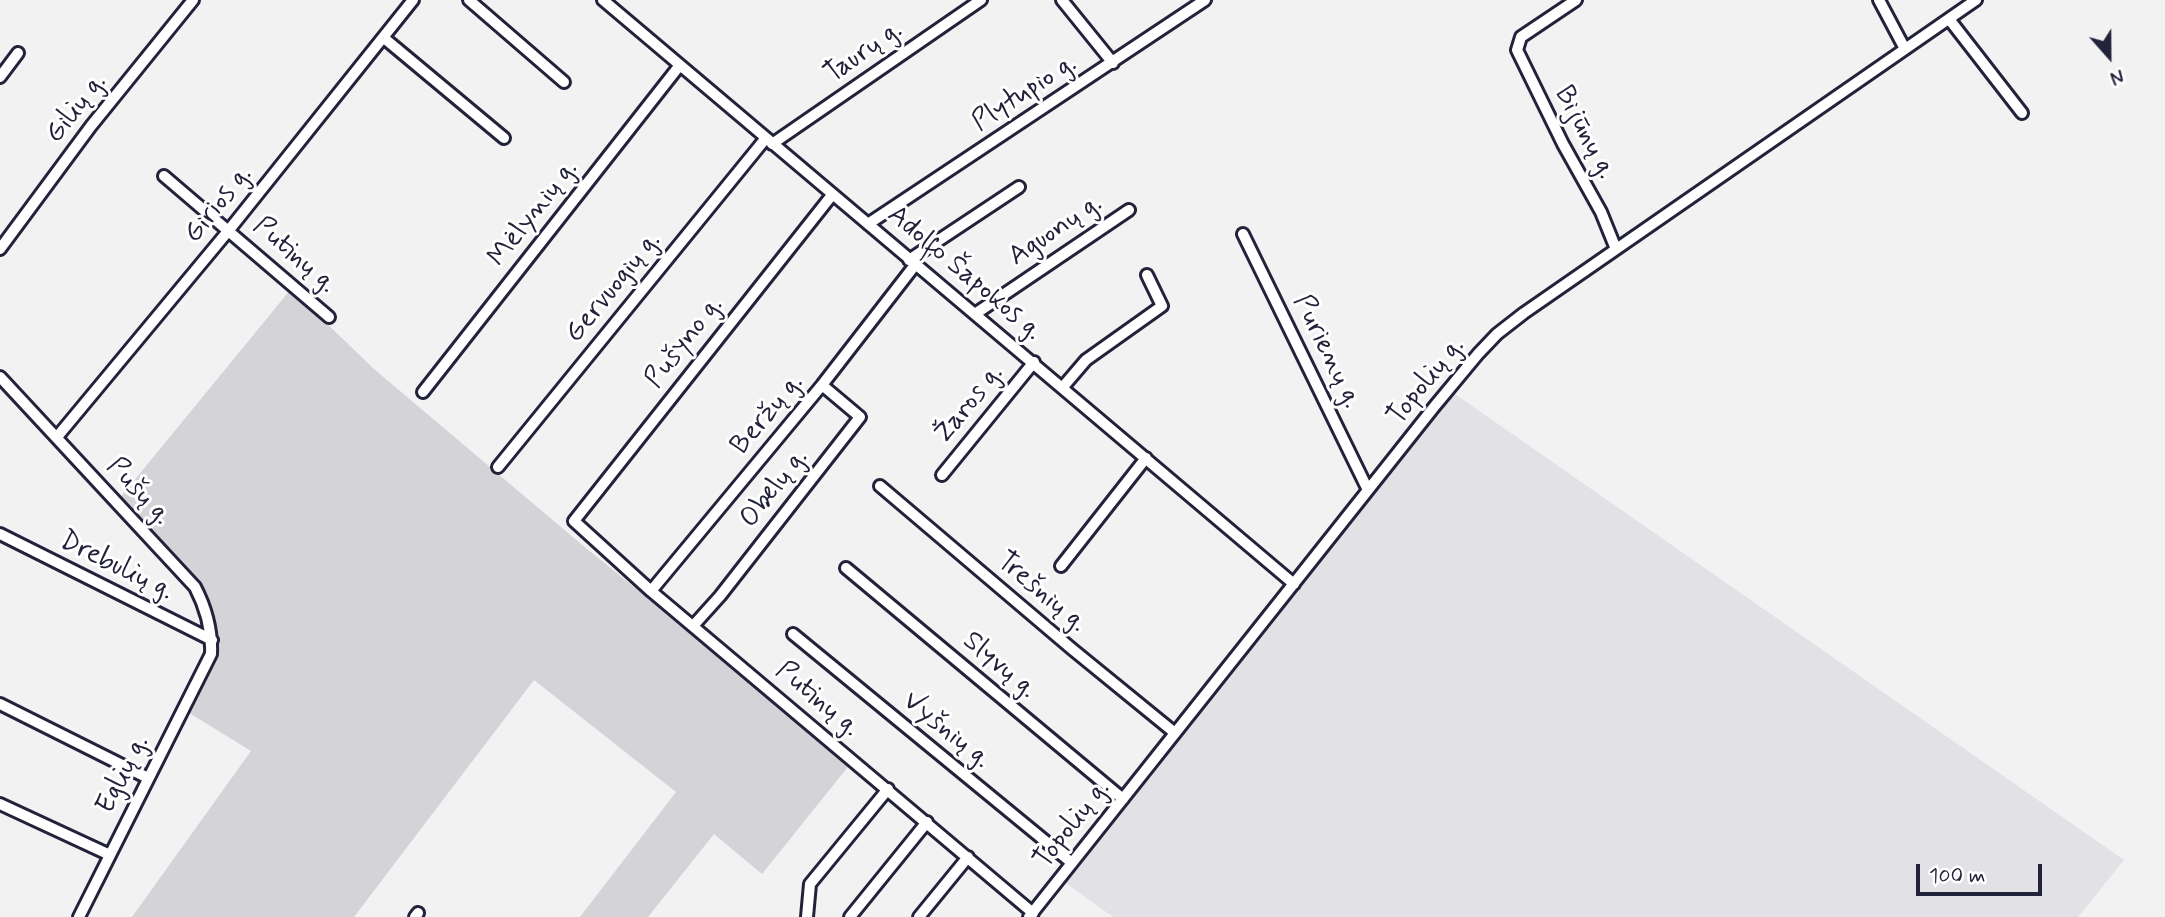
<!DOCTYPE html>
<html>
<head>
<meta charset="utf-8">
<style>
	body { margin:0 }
	#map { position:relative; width:2165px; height:917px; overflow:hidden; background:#f2f2f3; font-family:Mynerve,sans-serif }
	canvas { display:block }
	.north { position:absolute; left:2074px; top:21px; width:70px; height:70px; -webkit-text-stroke:5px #fff; paint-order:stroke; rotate:159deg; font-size:19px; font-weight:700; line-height:28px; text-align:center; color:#22223b }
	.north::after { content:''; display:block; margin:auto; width:24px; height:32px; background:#22223b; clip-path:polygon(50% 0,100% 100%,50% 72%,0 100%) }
	.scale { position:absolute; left:1916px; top:864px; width:126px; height:32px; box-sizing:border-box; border:4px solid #22223b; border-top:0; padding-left:9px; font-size:21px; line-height:24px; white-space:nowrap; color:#22223b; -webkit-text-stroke:5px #fff; paint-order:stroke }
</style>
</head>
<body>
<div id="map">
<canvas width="2165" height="917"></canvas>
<div class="north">N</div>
<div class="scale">100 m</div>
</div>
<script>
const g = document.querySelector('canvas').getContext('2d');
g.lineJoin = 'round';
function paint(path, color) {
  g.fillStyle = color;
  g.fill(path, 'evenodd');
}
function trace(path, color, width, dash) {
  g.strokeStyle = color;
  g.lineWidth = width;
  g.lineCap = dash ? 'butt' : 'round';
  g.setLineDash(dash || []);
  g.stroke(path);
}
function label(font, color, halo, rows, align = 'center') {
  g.font = font + ' Mynerve,sans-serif';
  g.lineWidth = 6;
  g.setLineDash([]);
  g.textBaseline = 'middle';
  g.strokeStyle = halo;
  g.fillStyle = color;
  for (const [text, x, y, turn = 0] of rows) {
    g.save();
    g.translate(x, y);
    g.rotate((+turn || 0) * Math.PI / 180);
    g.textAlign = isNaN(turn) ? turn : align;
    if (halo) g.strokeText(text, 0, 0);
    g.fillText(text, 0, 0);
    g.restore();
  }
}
paint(new Path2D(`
	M1452 392 2124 860 2078 917H1113L1063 881Z`), '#e2e2e6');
paint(new Path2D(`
	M291 289 374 369 581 544 851 763 762 874 714 834 648 917H580L676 792 534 680 354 917H132L251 751 186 711C193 698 215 667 216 654 225 593 157 539 119 499Z`), '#d3d3d8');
const minor = new Path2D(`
	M469 0 564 82
	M603 0 1294 584
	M1062 0 1113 63
	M1576 0 1521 37 1517 50 1563 144 1601 212 1616 249
	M1879 0 1905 49
	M1949 19 2022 113
	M384 38 504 138
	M0 77 18 53
	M772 144 981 0
	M164 176 329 317
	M832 195 574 521 651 591 1033 913
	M868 224 1205 0
	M1243 234 1368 490
	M0 249 91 126 193 0
	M909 260 1019 187
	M975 314 1129 210
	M0 377 195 587C206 608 212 631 211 654L79 917
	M1062 388 1086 360 1162 306 1147 275
	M423 392 680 65
	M57 437 229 230 413 0
	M498 467 766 138
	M942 475 1034 362
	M880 486 1072 649 1175 733
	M0 534 212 640
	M1061 566 1146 458
	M846 568 1123 799
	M651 591 822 385 915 265
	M693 626 720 596 860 417 822 385
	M793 634 1072 863
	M0 704 148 778
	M0 804 110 855
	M415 917 418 913
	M807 917 810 884 888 789
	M850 917 927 822
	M919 917 968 857
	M1029 917 1434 407 1478 354 1497 334 1524 313 1976 0`);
trace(minor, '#22223b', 16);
trace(minor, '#fff', 10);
label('28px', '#22223b', '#fff', [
	["Taurų g.",864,53,-35],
	["Plytupio g.",1025,94,-33],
	["Gilių g.",77,109,-52],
	["Bijūnų g.",1584,133,62],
	["Girios g.",219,205,-51],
	["Mėlynių g.",534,214,-52],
	["Aguonų g.",1056,231,-34],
	["Putinų g.",294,256,41],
	["Adolfo Šapokos g.",964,274,40],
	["Gervuogių g.",614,288,-51],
	["Pušyno g.",685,343,-52],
	["Purienų g.",1326,352,64],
	["Topolių g.",1427,382,-51],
	["Žaros g.",970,404,-51],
	["Beržų g.",768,415,-50],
	["Obelų g.",775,489,-52],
	["Pušų g.",138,492,47],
	["Drebulių g.",116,567,26],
	["Trešnių g.",1041,593,40],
	["Slyvų g.",999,666,40],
	["Putinų g.",817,700,40],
	["Vyšnių g.",946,731,39],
	["Eglių g.",124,775,-63],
	["Topolių g.",1073,825,-52]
]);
</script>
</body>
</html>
